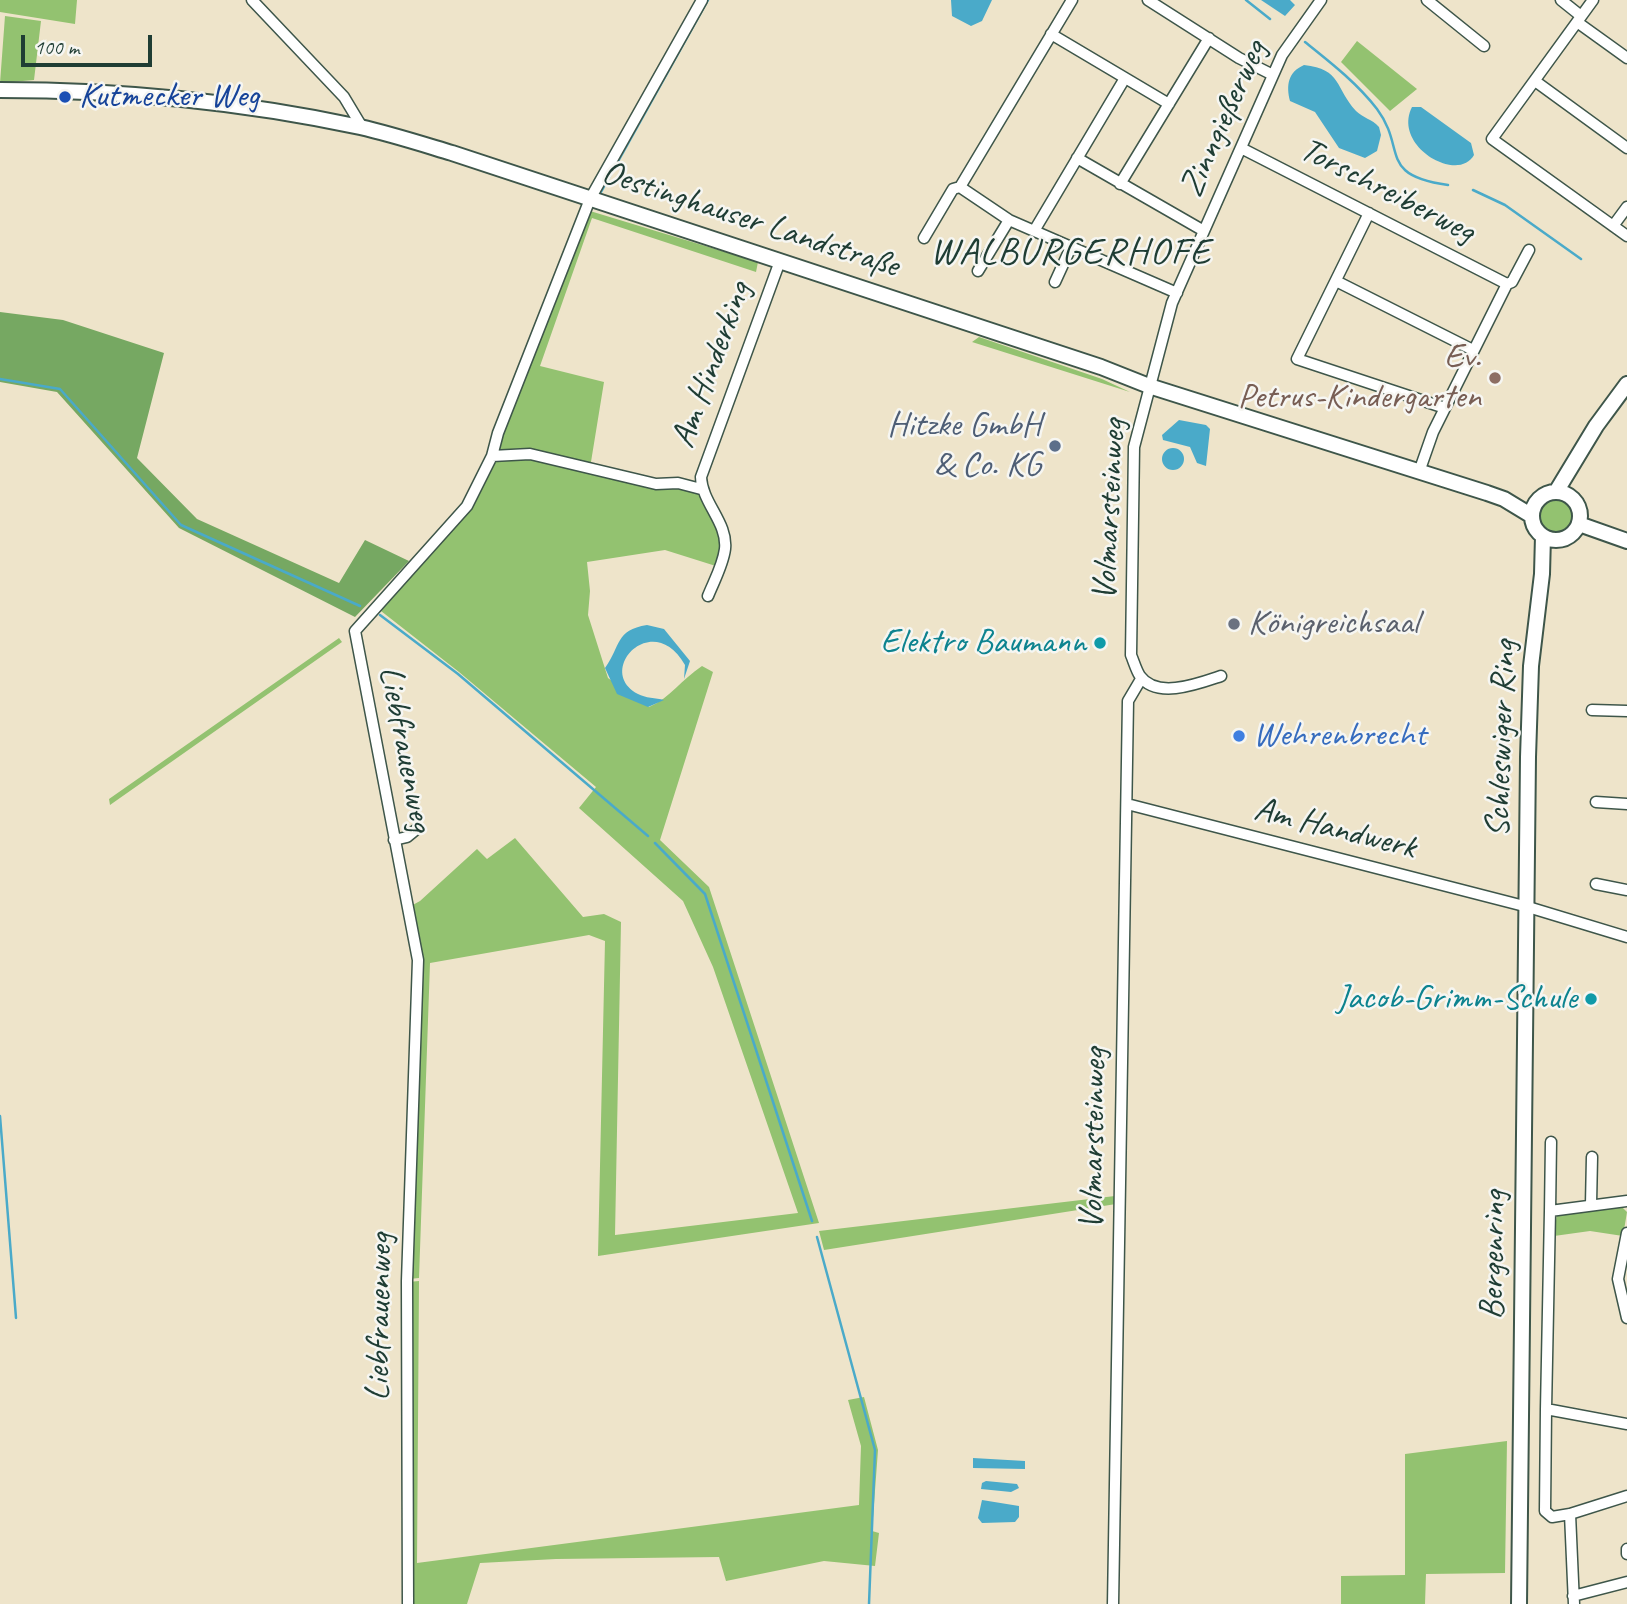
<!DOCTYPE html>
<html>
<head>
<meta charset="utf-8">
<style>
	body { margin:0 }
	#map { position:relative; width:1627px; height:1604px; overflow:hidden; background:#eee4ca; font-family:Caveat,sans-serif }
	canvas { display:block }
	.scale { position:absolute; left:21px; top:35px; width:131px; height:32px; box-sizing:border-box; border:4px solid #1f3d34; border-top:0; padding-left:9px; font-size:21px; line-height:24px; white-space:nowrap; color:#1f3d34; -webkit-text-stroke:5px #f6f6f2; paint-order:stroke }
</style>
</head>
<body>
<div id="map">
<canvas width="1627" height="1604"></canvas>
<div class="scale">100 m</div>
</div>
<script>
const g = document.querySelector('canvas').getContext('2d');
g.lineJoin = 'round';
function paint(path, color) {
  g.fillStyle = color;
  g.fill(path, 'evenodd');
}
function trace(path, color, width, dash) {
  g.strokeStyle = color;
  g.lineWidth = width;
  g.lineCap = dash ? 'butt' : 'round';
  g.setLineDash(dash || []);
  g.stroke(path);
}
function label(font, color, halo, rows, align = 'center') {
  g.font = font + ' Caveat,sans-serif';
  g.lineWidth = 5;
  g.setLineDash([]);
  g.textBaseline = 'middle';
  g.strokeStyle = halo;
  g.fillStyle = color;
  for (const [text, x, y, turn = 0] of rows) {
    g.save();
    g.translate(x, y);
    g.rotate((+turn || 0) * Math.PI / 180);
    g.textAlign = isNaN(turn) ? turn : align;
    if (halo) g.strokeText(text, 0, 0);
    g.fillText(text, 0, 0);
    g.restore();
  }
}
paint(new Path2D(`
	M0 0H77L75 24 0 12Z
	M5 16 41 21 34 80 0 83Z
	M1357 41 1417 89 1390 111 1341 62Z
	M590 211 758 262 756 272 592 218 540 366 604 382 590 468 530 452 494 455Z
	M979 337 1102 379 1130 392 972 342Z
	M530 455 701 489 723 534 719 567 665 550 587 562 590 591 588 615 608 678 649 707C670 698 682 679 702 666L713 672 660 840 709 887 819 1223 598 1256 605 941 589 935 430 963 419 1278 409 1279 420 959 409 907 420 901 477 849 487 859 515 838 583 917 604 914 621 922 615 1235 798 1213 713 967 683 901 579 808 596 787 459 672 381 611 469 506 493 458Z
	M1538 516a19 19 0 1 1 38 0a19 19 0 1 1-38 0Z
	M339 638 342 642 110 805 109 799Z
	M1115 1196 1116 1204 824 1250 819 1231Z
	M1620 1205 1627 1212 1623 1236 1590 1231 1554 1236 1557 1213Z
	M419 1281 417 1563 859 1505 861 1446 848 1400 864 1397 878 1450 872 1531 879 1533 875 1566 824 1561 726 1581 719 1557 556 1559 480 1563 467 1604H409L408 1282Z
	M1507 1441 1505 1573 1426 1574 1425 1604H1341V1576L1405 1575V1454Z`), '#93c270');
paint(new Path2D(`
	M0 312 63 320 164 353 137 458 197 519 339 583 365 540 409 561 355 617 179 528 57 392 0 382Z`), '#76a862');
paint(new Path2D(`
	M951 0H992L982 21 971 26 952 16Z
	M1261 0H1290L1295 5 1285 16Z
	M1304 65C1342 69 1335 88 1356 111 1363 118 1372 119 1379 127L1381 135 1377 151 1365 158 1339 148 1315 112 1290 101C1286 85 1288 72 1304 65Z
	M1412 107H1421L1471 143 1474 155C1458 184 1392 146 1412 107Z
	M1179 420 1206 425 1210 429 1206 466 1197 463 1190 447 1163 440 1162 435Z
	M1162 459a11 11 0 1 1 22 0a11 11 0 1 1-22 0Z
	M647 625 664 629 690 661 684 679 685 665C653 608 594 671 638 694 645 698 656 698 664 700L648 707 617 694 605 668C621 646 615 630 647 625Z
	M973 1458 1025 1461V1469L973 1468Z
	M986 1481 1017 1484 1019 1488 1011 1492 981 1489 982 1483Z
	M982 1500 1019 1506V1517L1015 1522 982 1523 978 1518Z`), '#4aaac9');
trace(new Path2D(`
	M1246 0 1270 19
	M1305 42C1330 62 1357 83 1377 109 1407 149 1377 175 1448 185
	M1473 190 1505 205 1581 259
	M601 192 708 0
	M0 379 60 389 181 525 360 606
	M380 615 458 674 648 836
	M655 843 705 894 812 1221
	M0 1116 16 1318
	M817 1237 875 1450 869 1604`), '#4aaac9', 2.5);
const street = new Path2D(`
	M252 0 344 97 362 127
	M1148 0 1239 58 1273 75
	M1427 0 1484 46
	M1561 0 1581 16
	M1593 0 1492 139 1627 236
	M1577 22 1627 58
	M1051 34 1169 104
	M1535 81 1627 148
	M1241 148 1507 284
	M1077 158 1204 231
	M1120 184 1209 38
	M960 187 1009 220 1177 293
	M1369 213 1297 359 1445 408
	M1613 226 1627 207
	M1034 231 1125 78
	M924 238 953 189 960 187 1072 0
	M978 271 1009 220
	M1336 281 1473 350
	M1055 282 1071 247
	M492 456 530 454 656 484 678 483 701 489
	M1419 472 1433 432 1507 284 1512 282 1529 250
	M708 596C714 581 723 565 725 549 728 523 702 503 701 477L780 261
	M1221 676C1200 683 1157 700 1140 676 1136 670 1134 662 1131 655L1134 447 1172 303 1282 55 1321 0
	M1592 710 1627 711
	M1596 802 1627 804
	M1127 804 1528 907 1627 937
	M394 840 407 837 418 828
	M1596 884 1627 890
	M1591 1204 1592 1157
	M1550 1211 1551 1142
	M1627 1233 1618 1279 1627 1318
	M1546 1409 1550 1211 1627 1201
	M1627 1424 1546 1409 1545 1511 1552 1517 1570 1514 1627 1496
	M1570 1514 1574 1604
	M1627 1549V1554
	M1573 1596 1627 1582
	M408 1604 407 1281 418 960 355 631 467 506 492 456 498 433 590 199 702 0
	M1113 1604 1128 701 1141 679`);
const secondary = new Path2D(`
	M0 90C120 90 243 102 360 127 391 134 422 144 452 153L1101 367 1149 386 1487 493 1504 499 1532 516
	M1556 492 1596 426 1627 384
	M1532 516a24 24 0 1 1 48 0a24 24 0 1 1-48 0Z
	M1579 524 1627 541
	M1519 1604 1528 757 1531 666 1542 574 1543 536`);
trace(street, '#3e564a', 13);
trace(secondary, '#3e564a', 18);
trace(street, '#fff', 10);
trace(secondary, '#fff', 14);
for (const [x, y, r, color] of [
	[65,97,7,"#1a4fb4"],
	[1495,378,7,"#8d6e63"],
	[1055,446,7,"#5c6f8a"],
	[1234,624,7,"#6b7280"],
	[1100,643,7,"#0f9aa8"],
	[1239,736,7,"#3f7fe0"],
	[1591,999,7,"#0f9aa8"]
]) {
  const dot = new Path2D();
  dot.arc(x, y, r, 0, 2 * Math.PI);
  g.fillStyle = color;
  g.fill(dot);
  trace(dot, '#f6f6f2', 2.5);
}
label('35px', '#164399', '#f6f6f2', [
	["Kutmecker Weg",79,97]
], 'left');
label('35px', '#1f3d34', '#f6f6f2', [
	["Zinngießerweg",1224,119,-66],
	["Torschreiberweg",1387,191,27],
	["Oestinghauser Landstraße",750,220,18],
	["Am Hinderking",712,365,-70],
	["Volmarsteinweg",1110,510,-87],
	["Schleswiger Ring",1502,739,-88],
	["Liebfrauenweg",405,749,79],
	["Am Handwerk",1335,829,14],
	["Volmarsteinweg",1094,1139,-89],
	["Bergenring",1494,1255,-89],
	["Liebfrauenweg",380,1317,-89]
]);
label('35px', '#785e54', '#f6f6f2', [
	["Ev.",1481,358],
	["Petrus-Kindergarten",1481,398]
], 'right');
label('35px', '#4e5e75', '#f6f6f2', [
	["Hitzke GmbH",1041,426],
	["& Co. KG",1041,466]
], 'right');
label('35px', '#5b616d', '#f6f6f2', [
	["Königreichsaal",1248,624]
], 'left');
label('35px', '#0d838f', '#f6f6f2', [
	["Elektro Baumann",1086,643],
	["Jacob-Grimm-Schule",1577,999]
], 'right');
label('35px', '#366cbe', '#f6f6f2', [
	["Wehrenbrecht",1253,736]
], 'left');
g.letterSpacing = '2px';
label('38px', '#1f3d34', '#f6f6f2', [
	["WALBURGERHOFE",1071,253]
]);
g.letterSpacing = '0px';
</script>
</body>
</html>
